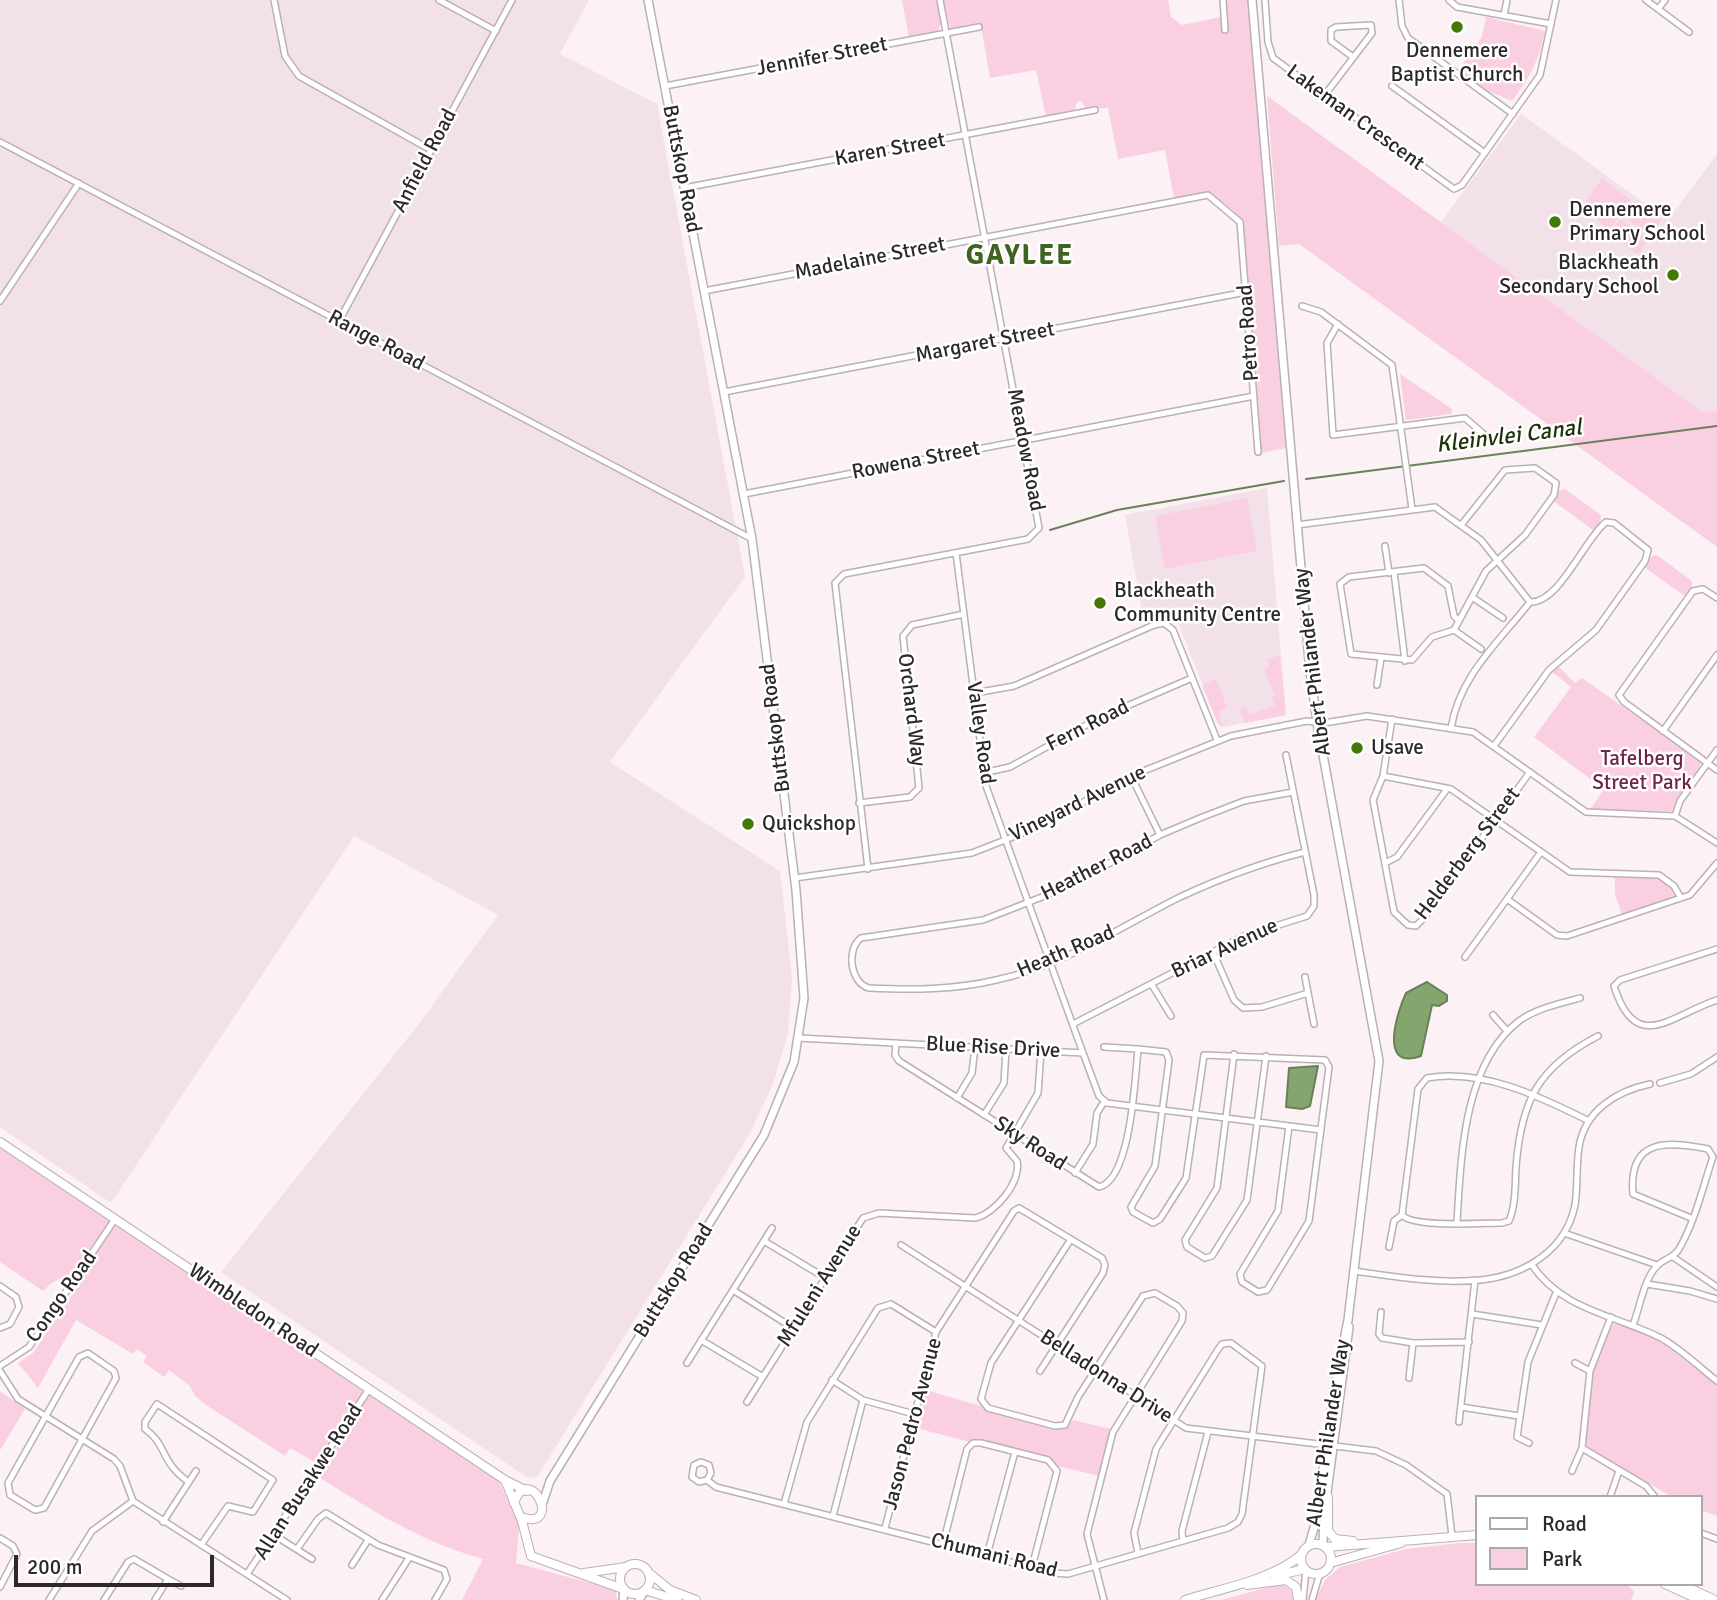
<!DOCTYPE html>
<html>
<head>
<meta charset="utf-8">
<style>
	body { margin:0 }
	#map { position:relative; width:1717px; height:1600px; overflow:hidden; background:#fcf1f5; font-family:Signika,sans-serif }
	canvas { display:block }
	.legend { position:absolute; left:1475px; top:1495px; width:228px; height:91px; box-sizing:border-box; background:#fff; border:2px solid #aba9aa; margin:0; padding:9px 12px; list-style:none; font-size:21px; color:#2d292b }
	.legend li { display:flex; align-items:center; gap:14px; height:35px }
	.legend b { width:35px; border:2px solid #aba9aa }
	.scale { position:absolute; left:14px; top:1555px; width:200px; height:32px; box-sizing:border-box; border:4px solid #2d292b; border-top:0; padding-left:9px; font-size:21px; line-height:24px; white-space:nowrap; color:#2d292b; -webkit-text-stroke:5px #fff; paint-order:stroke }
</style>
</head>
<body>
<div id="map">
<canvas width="1717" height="1600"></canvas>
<ul class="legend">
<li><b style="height:9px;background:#fff"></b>Road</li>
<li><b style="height:19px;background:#facfe2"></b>Park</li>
</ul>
<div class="scale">200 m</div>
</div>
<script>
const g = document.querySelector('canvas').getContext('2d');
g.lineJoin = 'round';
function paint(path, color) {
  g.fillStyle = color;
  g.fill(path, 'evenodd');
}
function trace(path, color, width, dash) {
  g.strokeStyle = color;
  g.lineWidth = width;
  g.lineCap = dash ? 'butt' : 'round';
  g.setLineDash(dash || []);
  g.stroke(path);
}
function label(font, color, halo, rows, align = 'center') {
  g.font = font + ' Signika,sans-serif';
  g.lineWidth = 5;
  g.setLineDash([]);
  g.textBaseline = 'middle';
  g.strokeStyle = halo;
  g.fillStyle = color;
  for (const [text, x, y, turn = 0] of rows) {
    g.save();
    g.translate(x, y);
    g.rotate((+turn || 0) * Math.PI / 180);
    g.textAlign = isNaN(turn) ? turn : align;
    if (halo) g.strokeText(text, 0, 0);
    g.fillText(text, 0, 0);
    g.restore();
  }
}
paint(new Path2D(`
	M0 0H589L560 54 657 104 745 577 610 762 780 871 792 977 788 1033 773 1084 749 1135 537 1477 528 1478 221 1272 418 1025 498 915 354 836 111 1203 0 1127Z
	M1521 114 1668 220 1717 154V411L1704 413 1441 222Z
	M1267 488 1286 715 1223 727 1218 724 1173 610 1144 622 1125 515Z`), '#f3e1e9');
paint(new Path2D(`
	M902 0H936L941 23 938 31 909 38Z
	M942 0H1168L1171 17 1182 25 1221 17 1223 32 1228 31 1226 0H1249L1286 448 1261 453 1243 225C1223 193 1208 192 1174 198L1165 150 1118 159 1108 108 1086 109 1081 101 1077 102 1074 112 1046 117 1036 70 990 78 981 26 951 30Z
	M1486 17 1545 31C1540 59 1529 78 1512 101L1488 91 1459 69 1482 37Z
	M1267 96 1704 413 1717 411V547L1299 244 1279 246Z
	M1602 178 1631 200 1610 229 1581 208Z
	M1633 201 1661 221 1651 236 1622 215Z
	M1620 219 1649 239 1638 254 1610 234Z
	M1400 374 1452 409 1451 414 1406 420Z
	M1565 489 1601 515V520L1594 531 1552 500 1560 490Z
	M1247 498 1257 551 1165 569 1155 516Z
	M1657 555 1692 581V588L1686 597 1644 567 1652 556Z
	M1280 655 1286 715 1245 723 1239 709 1246 707 1249 715 1275 705 1272 697 1275 695 1264 669 1270 667 1267 660Z
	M1556 664 1575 683 1582 678 1700 761V769L1672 811 1590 810 1604 789 1534 737 1571 687 1550 670Z
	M1216 679 1227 708 1219 711 1223 727 1218 724 1202 685Z
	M1615 877 1660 878 1675 891V897L1622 915 1615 894Z
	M0 1148 499 1481 519 1526 516 1563 609 1588 616 1592 617 1600H462L483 1559C420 1542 368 1508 314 1474L320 1465 290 1448 285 1456 209 1407 195 1396 190 1386 169 1370 164 1377 143 1362 147 1356 137 1349 133 1354 76 1320 38 1388 18 1363 33 1353 83 1279C64 1274 56 1278 43 1291L0 1262Z
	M1614 1324H1622L1664 1344 1717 1384V1516L1701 1510V1497H1672L1587 1447C1582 1422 1594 1342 1614 1324Z
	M926 1390 1058 1429 1067 1428 1073 1420 1111 1429 1099 1476 1058 1466 1050 1458 978 1439 970 1442 916 1428Z
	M0 1391 25 1409 0 1450Z
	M1460 1543H1477V1584H1627L1634 1592 1631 1600H1315L1325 1580 1340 1567 1406 1549Z
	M1280 1584 1290 1589 1294 1600H1221Z`), '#facfe2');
const water = new Path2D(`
	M1427 982 1447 995V1001L1439 1006 1432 1005 1421 1056C1377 1072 1398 1010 1406 993Z
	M1318 1066 1310 1106 1302 1109 1286 1107 1289 1068Z`);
paint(water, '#84a56e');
trace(water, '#6a805a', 2);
trace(new Path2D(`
	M1306 479 1717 426
	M1050 530 1117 510 1284 481`), '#6a805a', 2);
const minor = new Path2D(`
	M274 0 285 56 299 76 431 150
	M439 0 496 31
	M1223 0 1225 30
	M1265 0 1268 42 1273 58 1454 189 1462 185 1540 75 1556 0
	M1399 0 1402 26 1408 38 1513 114
	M1449 0 1457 7 1551 24
	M1646 0 1689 32
	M1658 9 1665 0
	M1504 15 1507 0
	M665 86 979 27
	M1392 86 1485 153
	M1324 96 1372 33 1371 25 1336 27 1331 30V41L1353 57
	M0 142 752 539
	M684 188 1095 110
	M704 291 1208 195 1240 222 1258 452
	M0 301 79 183
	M1302 306 1321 312 1392 365 1412 509
	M339 321 512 0
	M1338 324 1327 343 1333 435 1465 418 1486 436
	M724 392 1246 292
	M744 494 1254 396
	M1297 525 1435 507 1481 540 1530 602
	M1385 546 1389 573
	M956 553 986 786 1083 1053
	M1394 572 1405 661
	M1472 597 1503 618
	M1717 598 1703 589 1693 591 1619 695 1624 702 1717 770
	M1459 621 1454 616 1448 586 1424 568 1349 577 1340 584 1351 654 1412 660 1432 637 1454 630 1486 571 1525 535 1554 495 1556 483 1535 468 1505 470 1462 524
	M1454 630 1481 649
	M1377 685 1381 658
	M975 693 1014 686 1154 625 1164 623 1173 630 1217 740
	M1392 719 1383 776 1373 800 1394 912 1408 925 1416 926 1424 918 1530 772
	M1451 728C1460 675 1498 643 1530 602
	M1663 731 1717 655
	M1494 746 1549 670 1596 630 1645 561 1648 550 1614 523 1606 522C1585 538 1559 604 1530 602
	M983 773 1010 767 1099 718 1192 678
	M1131 776 1160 835
	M1383 776 1451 789 1570 872 1659 875 1674 886 1681 898
	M1293 792 1244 801 1200 818 1160 835 1065 888 983 920 861 938C846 949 850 983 869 988 912 990 954 990 996 980 1063 966 1120 927 1180 897 1221 878 1261 863 1305 852
	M859 803 910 797 919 788 903 636 912 625 964 614
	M1675 816 1680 801 1717 750
	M1385 863 1397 857 1447 789
	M868 869 835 583 844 574 1028 539 1039 528 940 0
	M795 878 972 853 1038 827 1131 776 1231 736 1307 721 1324 723 1367 716 1473 732 1586 812 1675 816 1717 843
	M1507 899 1557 935 1567 936 1690 895 1717 863
	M1717 949 1620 980 1614 986C1636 1056 1671 1015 1717 1000
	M1213 952 1234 1000 1243 1008 1262 1007 1308 993
	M1465 957 1541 852
	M1305 977 1314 1024
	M1152 985 1171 1016
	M1493 1015 1507 1031
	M1073 1024 1244 936 1307 916 1314 906V895L1286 755
	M799 1038 1083 1053 1099 1096 1107 1103 1321 1130
	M896 1043 895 1055 899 1061 1099 1187C1131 1180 1135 1078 1138 1049L1166 1052 1169 1060 1155 1166 1131 1207 1133 1212 1153 1223 1160 1219 1186 1178 1204 1055 1325 1060 1329 1067 1309 1221 1267 1290 1258 1292 1242 1282 1240 1274 1278 1211 1289 1126
	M1104 1047 1138 1049
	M1234 1054 1217 1188 1185 1240 1187 1247 1205 1258 1212 1256 1247 1200 1266 1056
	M1660 1083 1691 1074 1717 1057
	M957 1098 972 1073 975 1047
	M984 1115 1004 1083 1006 1049
	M1075 1173 1093 1144 1097 1113 1104 1102
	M1402 1215C1413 1228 1483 1223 1502 1223L1509 1221C1516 1205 1515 1184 1516 1167 1521 1101 1538 1067 1598 1036
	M1402 1215 1418 1089 1427 1078C1482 1068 1541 1097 1589 1121
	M1457 1222C1461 1158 1463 1064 1519 1021 1535 1009 1561 1003 1580 998
	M1564 1233 1657 1265
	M1071 1239 991 1363 981 1399 988 1408 1055 1426 1065 1425 1078 1397 1143 1296 1155 1293 1177 1306 1183 1313 1182 1321 1113 1432 1087 1534 1104 1600
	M764 1241 824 1277
	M901 1245 1186 1428 1376 1451 1406 1465 1447 1494 1452 1536
	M1389 1247 1394 1221 1402 1215
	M1673 1257 1717 1287
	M1532 1265C1562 1310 1615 1315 1661 1338 1681 1349 1699 1367 1717 1381
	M1354 1271C1397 1277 1438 1284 1481 1280 1525 1275 1566 1250 1575 1205 1578 1186 1576 1166 1579 1147 1585 1110 1617 1091 1650 1084
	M1647 1284 1690 1291 1717 1299
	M0 1286 16 1297 19 1307 10 1324 0 1328
	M733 1290 793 1328
	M1381 1312 1379 1334 1382 1338 1413 1343 1469 1342
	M1472 1314 1542 1325
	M1611 1317 1590 1371 1582 1448 1646 1486 1655 1497
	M1633 1325C1640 1308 1644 1277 1658 1265 1665 1258 1674 1258 1679 1249 1695 1222 1703 1186 1713 1157L1708 1149C1667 1141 1628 1138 1633 1194L1691 1218
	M701 1340 763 1377
	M88 1353 114 1371 116 1378 44 1508 35 1510 10 1495 8 1483 79 1357Z
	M687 1363 772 1228
	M1575 1363 1590 1371
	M0 1366 29 1347 115 1219
	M0 1371 18 1399 114 1459 120 1466 133 1501 287 1600
	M1409 1378 1413 1343
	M832 1380 863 1400 914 1414
	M747 1402 863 1218 879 1213 975 1218C995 1214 1022 1181 1017 1161L1006 1148 1038 1093 1041 1051
	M1461 1407 1519 1416
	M1459 1422 1475 1280
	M1529 1443 1517 1437 1528 1362 1556 1293
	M1572 1471 1582 1448
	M707 1480 711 1473 709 1465 701 1462 694 1465 692 1477 699 1482 707 1480 716 1487 1054 1573 1068 1574 1228 1528 1238 1522 1242 1514 1262 1366 1231 1343 1222 1344 1217 1351 1156 1449 1134 1533 1138 1553
	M189 1482C161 1464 167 1444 145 1429V1422L157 1404 273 1480 253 1512 228 1506 201 1545
	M1610 1497 1619 1471
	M784 1504 807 1422 878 1308 891 1304 936 1332
	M833 1516 863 1400
	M163 1522 196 1471
	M885 1528 936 1332 1014 1211 1019 1208 1102 1258 1105 1265 1103 1273 1040 1371
	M1701 1533 1717 1539
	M274 1535 312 1559
	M0 1538 13 1546 17 1554 0 1587
	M1183 1541 1182 1531 1208 1432
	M943 1544 967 1449 973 1443H981L1048 1460 1057 1471 1032 1567
	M297 1549 318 1519 326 1513 378 1545 444 1570 447 1579 435 1600
	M987 1555 1015 1452
	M352 1565 368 1540
	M247 1574 369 1389
	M168 1579 181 1586
	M49 1600 92 1531 133 1501
	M104 1600 128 1562 134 1559 168 1579 155 1600
	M382 1600 409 1558
	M1303 1600 1306 1570
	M1312 1600 1320 1573`);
const tertiary = new Path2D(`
	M1252 0 1310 672 1317 722 1379 1061 1348 1320 1335 1384 1316 1521 1309 1545
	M543 1502 550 1481 764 1135 794 1062 804 998 796 890 752 539 648 0
	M1323 1545 1324 1515 1349 1327
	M623 1600 624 1590
	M639 1600 644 1592`);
const secondary = new Path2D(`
	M0 1142 505 1480 527 1491
	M505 1480 522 1521 531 1556 623 1589
	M1328 1497V1531L1335 1539 1353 1541
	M514 1503C530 1460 564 1532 521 1517
	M1301 1559a15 15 0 1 1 30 0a15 15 0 1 1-30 0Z
	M1326 1547 1477 1535
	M1330 1563 1401 1543
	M620 1579a15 15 0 1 1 30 0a15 15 0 1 1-30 0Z
	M648 1572 670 1590 696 1600
	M584 1573 626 1567
	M1275 1576 1305 1569
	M1665 1584 1700 1600
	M1680 1584 1715 1600
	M1247 1585 1286 1580 1296 1587 1298 1600
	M645 1590 677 1600
	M1185 1600C1220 1589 1275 1579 1302 1554`);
trace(minor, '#bbb0b5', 8);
trace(tertiary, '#bbb0b5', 10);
trace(secondary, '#bbb0b5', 10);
trace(minor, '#fff', 5);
trace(tertiary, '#fff', 7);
trace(secondary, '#fff', 8);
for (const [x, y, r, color] of [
	[1457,27,7,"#457906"],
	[1555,222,7,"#457906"],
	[1673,275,7,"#457906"],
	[1100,603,7,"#457906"],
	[1357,748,7,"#457906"],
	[748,824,7,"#457906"]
]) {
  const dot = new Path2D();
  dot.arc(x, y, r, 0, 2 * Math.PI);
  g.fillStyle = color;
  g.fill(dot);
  trace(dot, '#fff', 2.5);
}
label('21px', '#2d292b', '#fff', [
	["Dennemere",1457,51,"center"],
	["Baptist Church",1457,75,"center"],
	["Dennemere",1569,210],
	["Primary School",1569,234],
	["Blackheath",1659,263,"right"],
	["Secondary School",1659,287,"right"],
	["Blackheath",1114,591],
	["Community Centre",1114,615],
	["Usave",1371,748],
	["Quickshop",762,824]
], 'left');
label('21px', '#2d292b', '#fff', [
	["Jennifer Street",822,57,-11],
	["Lakeman Crescent",1355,118,36],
	["Karen Street",890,150,-10],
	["Anfield Road",425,161,-62],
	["Buttskop Road",681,169,79],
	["Madelaine Street",870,259,-11],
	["Petro Road",1249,333,-94],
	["Range Road",376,341,28],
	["Margaret Street",985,343,-11],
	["Meadow Road",1025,450,79],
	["Rowena Street",916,461,-11],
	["Albert Philander Way",1313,662,-97],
	["Orchard Way",911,710,83],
	["Fern Road",1088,726,-27],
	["Buttskop Road",776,728,-97],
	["Valley Road",980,733,82],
	["Vineyard Avenue",1078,804,-26],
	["Helderberg Street",1468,854,-53],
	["Heather Road",1097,868,-27],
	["Briar Avenue",1225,949,-25],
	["Heath Road",1066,952,-23],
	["Blue Rise Drive",993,1048,3],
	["Sky Road",1030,1144,33],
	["Buttskop Road",674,1281,-58],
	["Mfuleni Avenue",820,1286,-58],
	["Congo Road",62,1297,-55],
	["Wimbledon Road",253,1311,34],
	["Belladonna Drive",1106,1377,33],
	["Jason Pedro Avenue",913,1424,-75],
	["Albert Philander Way",1329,1433,-81],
	["Allan Busakwe Road",309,1482,-57],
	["Chumani Road",994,1556,14]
]);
label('21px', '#70244d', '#fff', [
	["Tafelberg",1642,759],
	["Street Park",1642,783]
]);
label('italic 23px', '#1d330a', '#fff', [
	["Kleinvlei Canal",1509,437,-7]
]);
g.letterSpacing = '2px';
label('bold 28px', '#406324', '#fff', [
	["GAYLEE",1020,257]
]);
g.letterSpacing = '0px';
</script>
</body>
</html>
